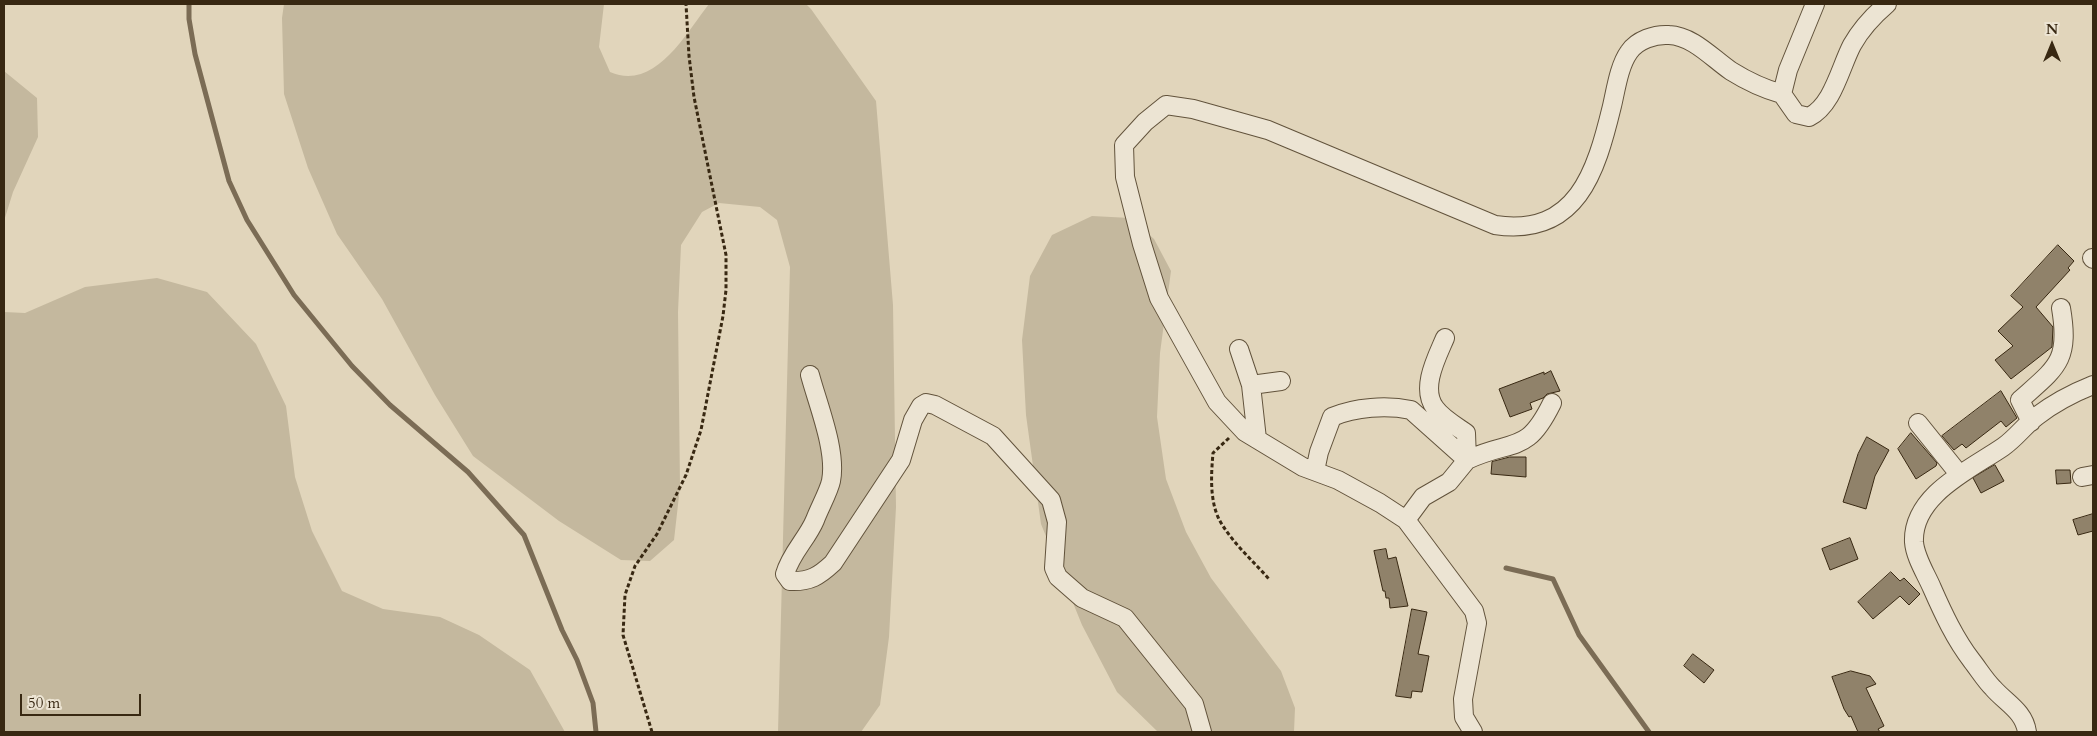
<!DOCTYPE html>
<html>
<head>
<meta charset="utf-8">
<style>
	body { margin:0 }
	#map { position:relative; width:2097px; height:736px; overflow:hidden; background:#e1d5bb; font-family:Cardo,serif }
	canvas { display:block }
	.frame { position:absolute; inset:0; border:5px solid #382812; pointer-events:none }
	.north { position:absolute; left:2027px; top:20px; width:50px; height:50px; -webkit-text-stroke:4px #ece4d3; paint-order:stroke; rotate:0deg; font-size:14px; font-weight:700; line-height:20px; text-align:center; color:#382812 }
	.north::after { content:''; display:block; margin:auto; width:18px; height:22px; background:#382812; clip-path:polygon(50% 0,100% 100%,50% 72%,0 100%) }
	.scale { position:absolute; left:20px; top:694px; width:121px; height:22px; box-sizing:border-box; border:2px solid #382812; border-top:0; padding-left:6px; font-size:15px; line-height:18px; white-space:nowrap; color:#382812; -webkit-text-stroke:4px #ece4d3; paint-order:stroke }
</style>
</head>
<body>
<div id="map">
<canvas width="2097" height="736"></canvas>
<div class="frame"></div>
<div class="north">N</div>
<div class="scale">50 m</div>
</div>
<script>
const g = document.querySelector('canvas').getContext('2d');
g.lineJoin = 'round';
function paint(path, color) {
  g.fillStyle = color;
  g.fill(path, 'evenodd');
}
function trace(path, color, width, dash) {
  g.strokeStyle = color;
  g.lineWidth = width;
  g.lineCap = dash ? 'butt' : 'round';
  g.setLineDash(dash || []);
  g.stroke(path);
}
paint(new Path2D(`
	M284 4H604L599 47 610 72C655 92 686 33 709 4H806L811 9 876 101 893 305 896 507 889 637 880 705 861 732H778L790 267 777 220 760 207 719 203 702 212 681 245 678 312 680 487 674 540 650 561 621 560 559 521 473 456 435 395 382 299 337 234 308 168 284 94 282 18Z
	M4 71 37 98 38 137 13 192 4 221Z
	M1092 216 1130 218 1154 239 1171 271 1160 353 1157 417 1166 479 1186 532 1211 578 1281 671 1295 708 1294 732H1158L1117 692 1082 625 1041 524 1026 415 1022 340 1030 276 1052 235Z
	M157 278 207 292 256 344 286 406 295 477 312 531 342 591 383 609 440 617 479 635 530 670 565 732H4V312L25 313 85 287Z`), '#c4b89e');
trace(new Path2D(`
	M189 4V19L195 54 229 181 247 220 294 295 352 366 390 405 468 472 524 535 562 630 577 660 593 703 596 732
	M1506 568 1553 579 1579 635 1649 732`), '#7b6c55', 5);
const building = new Path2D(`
	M2058 245 2074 261 2068 268 2070 270 2036 307 2053 327 2052 347 2011 379 1995 360 2013 346 1998 331 2023 307 2011 296Z
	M1551 371 1560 391 1547 394 1543 398 1530 403 1532 409 1510 417 1499 389 1544 372V374Z
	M2001 391 2017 418 2006 427 2001 421 1966 448 1962 444 1954 450 1942 436Z
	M1911 433 1937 463 1936 466 1916 479 1898 449Z
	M1867 437 1889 450 1875 476 1866 509 1843 502 1858 454Z
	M1510 457H1526V477L1491 474 1492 462Z
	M1995 465 2004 481 1981 493 1973 478Z
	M2056 470H2070L2071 483 2057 484Z
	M2093 514V531L2078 535 2073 520Z
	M1850 538 1858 559 1830 570 1822 549Z
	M1386 549 1388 559 1396 557 1408 606 1390 608 1389 598H1386L1385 591H1383L1374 551Z
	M1891 572 1900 581 1904 578 1920 594 1909 605 1900 596 1873 619 1858 602Z
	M1412 609 1427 612 1418 654 1429 656 1422 692 1412 691 1411 698 1396 696Z
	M1693 654 1714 670 1704 683 1684 666Z
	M1851 671 1870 676 1876 684 1866 688 1884 726 1878 729 1880 732H1858L1851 716 1849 717 1844 709 1832 677Z`);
paint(building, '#90826a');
trace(building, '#382812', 1);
const minor = new Path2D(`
	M1782 94 1788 70 1815 4
	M2092 258 2093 259
	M1239 349 1251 385 1257 439
	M810 375C818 405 837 451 831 481 829 491 819 509 815 520 807 539 791 553 785 574L790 581C810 582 819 576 833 563L901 460 913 420 921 406 926 403 935 405 993 436 1051 500 1057 522 1054 568 1058 577 1082 598 1125 618 1194 704 1202 732
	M1251 385 1281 381
	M2031 422 2020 400C2057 367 2070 361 2061 308
	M1918 423 1959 474
	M1315 471 1319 452 1332 417C1355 407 1387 405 1411 410L1467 460C1514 438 1526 456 1552 403
	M2082 477 2093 475
	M1406 520 1423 497 1449 482 1467 460 1466 433C1456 426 1442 418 1435 408 1420 388 1437 357 1445 338
	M1473 732 1464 717 1463 699 1477 623 1474 611 1406 520 1380 503 1338 480 1303 467 1245 432 1217 402 1159 298 1142 244 1125 177 1124 145 1145 122 1166 105 1193 109 1268 130 1495 225C1577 237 1596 172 1612 106 1616 89 1619 66 1629 52 1637 40 1655 34 1669 35 1693 36 1712 58 1731 71 1747 81 1764 89 1782 94L1796 114 1809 117C1833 105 1840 68 1852 45 1861 29 1873 16 1887 4
	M2027 732C2024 711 2006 703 1993 688 1985 680 1979 670 1972 661 1955 639 1943 613 1932 588 1926 574 1915 557 1914 542 1912 495 1971 469 2003 447 2016 438 2025 425 2037 416 2054 403 2073 393 2093 385`);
trace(minor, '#62533c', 20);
trace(new Path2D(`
	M1229 438 1213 453C1211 476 1209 506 1223 526 1235 545 1254 562 1269 579
	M652 732 623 635 625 595 635 566 657 534 686 475 701 430 723 316 726 290V255L694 97 689 56 686 4`), '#382812', 3, [4, 2.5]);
trace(minor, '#ece4d3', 18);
</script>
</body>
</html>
